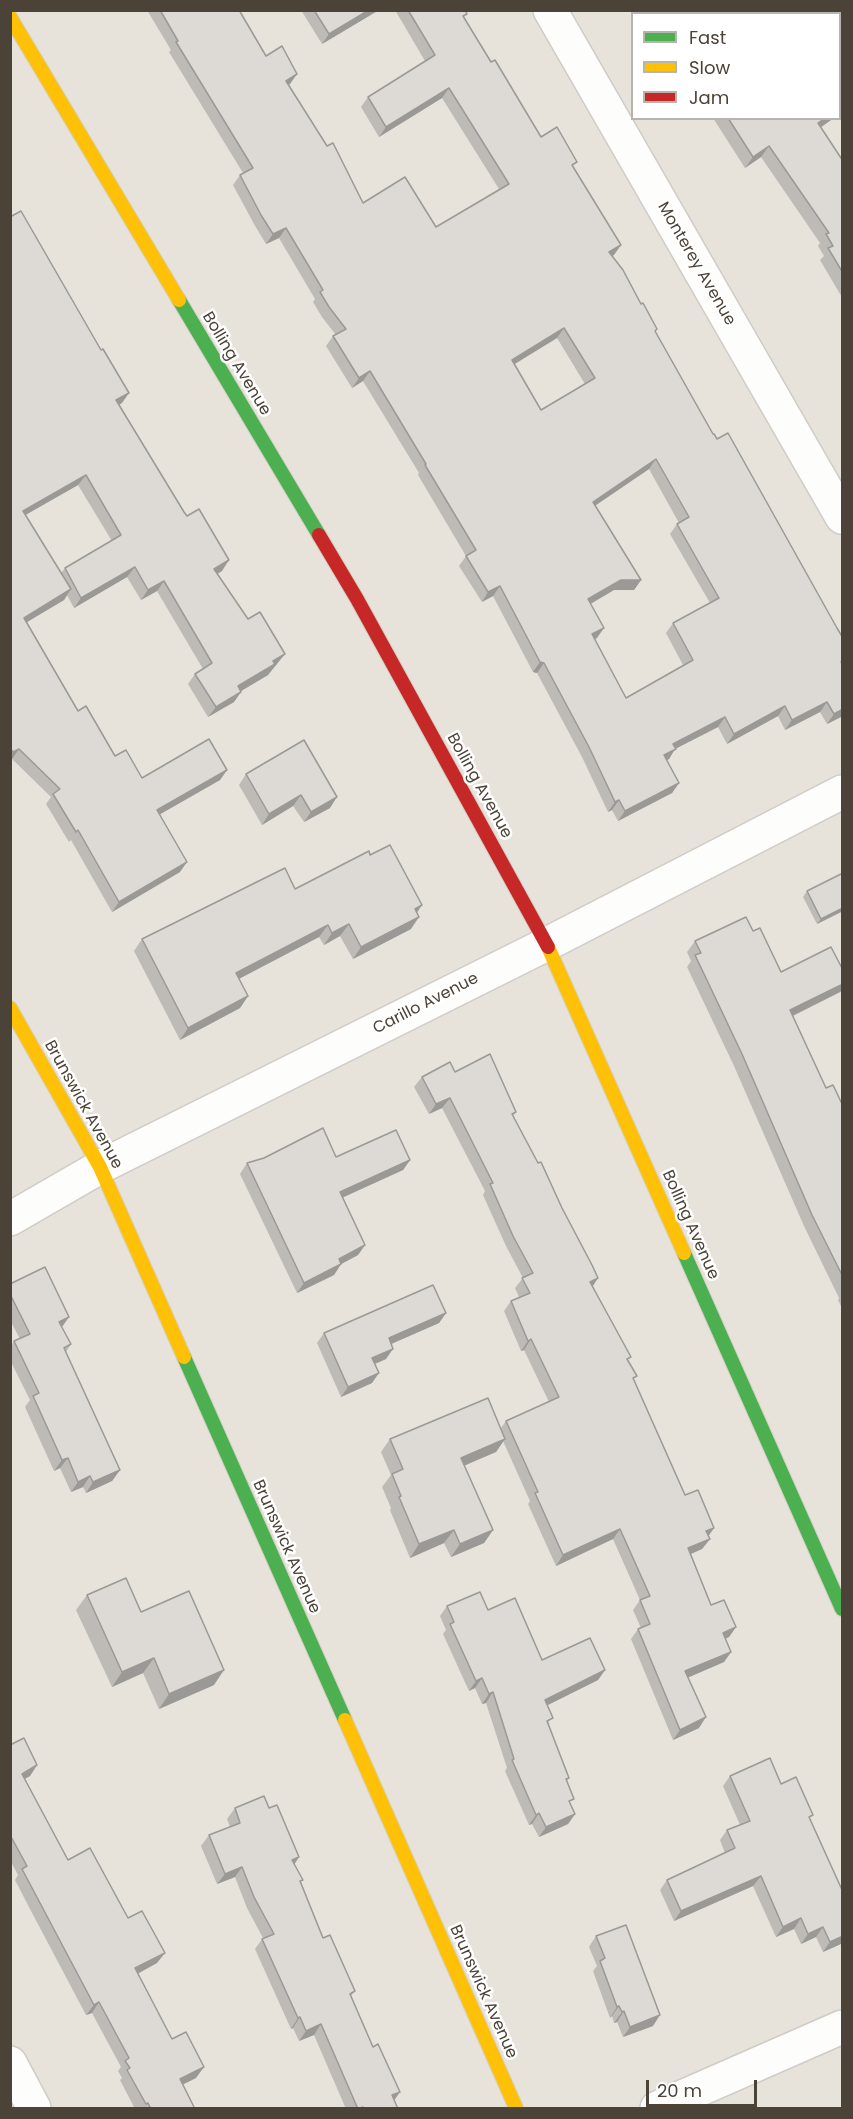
<!DOCTYPE html>
<html>
<head>
<meta charset="utf-8">
<style>
	body { margin:0 }
	#map { position:relative; width:853px; height:2119px; overflow:hidden; background:#f3f1ed; font-family:Poppins,sans-serif }
	canvas { display:block }
	.frame { position:absolute; inset:0; border:12px solid #4b4337; pointer-events:none }
	.legend { position:absolute; left:631px; top:12px; width:210px; height:108px; box-sizing:border-box; background:#fff; border:2px solid #b7b4af; margin:0; padding:8px 10px; list-style:none; font-size:18px; color:#4b4337 }
	.legend li { display:flex; align-items:center; gap:12px; height:30px }
	.legend b { width:30px; border:2px solid #b7b4af }
	.scale { position:absolute; left:646px; top:2080px; width:111px; height:27px; box-sizing:border-box; border:3px solid #4b4337; border-top:0; padding-left:8px; font-size:18px; line-height:21px; white-space:nowrap; color:#4b4337; -webkit-text-stroke:4px #fff; paint-order:stroke }
</style>
</head>
<body>
<div id="map">
<canvas width="853" height="2119"></canvas>
<div class="frame"></div>
<ul class="legend">
<li><b style="height:8px;background:#4caf50"></b>Fast</li>
<li><b style="height:8px;background:#ffc107"></b>Slow</li>
<li><b style="height:8px;background:#c62828"></b>Jam</li>
</ul>
<div class="scale">20 m</div>
</div>
<script>
const g = document.querySelector('canvas').getContext('2d');
g.lineJoin = 'round';
function paint(path, color) {
  g.fillStyle = color;
  g.fill(path, 'evenodd');
}
function trace(path, color, width, dash) {
  g.strokeStyle = color;
  g.lineWidth = width;
  g.lineCap = dash ? 'butt' : 'round';
  g.setLineDash(dash || []);
  g.stroke(path);
}
function label(font, color, halo, rows, align = 'center') {
  g.font = font + ' Poppins,sans-serif';
  g.lineWidth = 5;
  g.setLineDash([]);
  g.textBaseline = 'middle';
  g.strokeStyle = halo;
  g.fillStyle = color;
  for (const [text, x, y, turn = 0] of rows) {
    g.save();
    g.translate(x, y);
    g.rotate((+turn || 0) * Math.PI / 180);
    g.textAlign = isNaN(turn) ? turn : align;
    if (halo) g.strokeText(text, 0, 0);
    g.fillText(text, 0, 0);
    g.restore();
  }
}
paint(new Path2D(`
	M11 11H842V2108H11ZM632 14H840V118H632Z`), '#e7e3da');
const street = new Path2D(`
	M550 10 842 517
	M10 1219 100 1167 547 944 842 792
	M10 2063 34 2108
	M657 2108 842 2027`);
const fast = new Path2D(`
	M179 300 319 535
	M684 1253 842 1609
	M184 1357 345 1720`);
const slow = new Path2D(`
	M10 17 179 300
	M548 947 684 1253
	M10 1008 100 1167 184 1357
	M345 1720 516 2108`);
const jam = new Path2D(`
	M319 535 357 599 548 947`);
trace(street, '#cfccc7', 36);
trace(fast, '#d4d0c5', 16);
trace(slow, '#d4d0c5', 16);
trace(jam, '#d4d0c5', 16);
trace(street, '#fdfdfc', 33);
trace(fast, '#4caf50', 14);
trace(slow, '#ffc107', 14);
trace(jam, '#c62828', 14);
paint(new Path2D(`
	M147 10H239L266 56 297 74 288 85 363 203 436 227 499 189 442 98 379 137 361 107 368 97 425 61 395 10H465L464 18 491 62 541 137 573 167 621 245 612 256 713 434 843 638V716L827 724 820 712 785 730 778 716 727 744 718 727 675 749 669 759 667 760 679 783 672 793 618 821 612 810 608 812 582 757 537 673 533 672 493 596 482 602 459 566 466 556 418 475 419 473 363 381 352 388 326 346 333 336 336 335 322 317 313 302 315 299 279 238 266 244 254 224 233 185 240 175 243 173 169 52 171 50ZM557 338 585 384 541 410 514 364ZM649 469 679 523 677 524 670 534 710 603 673 623 666 633 683 665 626 698 595 639 597 638 591 604 614 590H634L641 580 595 505Z
	M301 10H379L322 44Z
	M713 118H834L820 127 843 161V299L820 260 824 256 818 246 820 243 761 157 745 168Z
	M10 217 122 403 119 405 184 512 222 571 217 574 277 664 274 666 268 675 241 691 234 702 208 717 188 684 195 674 203 669 157 591 141 600 127 577 74 608 67 595 64 600 27 622 78 711 115 756 142 778 227 770 220 780 160 814 180 872 112 912 71 840 69 842 46 804 51 797 12 759 10 760ZM78 485 112 541 65 568 61 573 25 515Z
	M246 774 330 808 304 822 293 806 262 825 239 785Z
	M370 855 411 929 353 959 340 936 324 945 319 937 239 979 248 996 240 1008 180 1040 134 951 142 939 295 889Z
	M843 873V911L817 924 803 897 807 891Z
	M753 931 781 972 843 970V989L840 992 793 1016 826 1088 843 1106V1310L838 1300 839 1298 804 1226 734 1066 687 967 691 961 687 952 695 941Z
	M455 1072 516 1112 513 1116 628 1360 634 1381 685 1495 714 1528 708 1536 710 1539 702 1549 691 1554 711 1605 736 1627 729 1637 725 1639 731 1652 724 1662 688 1677 699 1728 673 1740 631 1639 638 1629 641 1628 633 1610 640 1600 613 1539 556 1566 528 1504 530 1501 503 1441 496 1452 464 1465 493 1530 484 1543 451 1557 444 1543 410 1558 390 1510 391 1508 382 1487 391 1475 381 1452 390 1439 501 1428 506 1421 549 1402 524 1350 521 1351 504 1311 511 1301 519 1297 515 1288 523 1278 506 1246 483 1195 485 1191 442 1108 429 1114 414 1087 422 1077Z
	M336 1157 410 1160 403 1170 343 1197 365 1245 358 1255 341 1264 334 1275 297 1293 240 1174 247 1163Z
	M10 1284 62 1327 71 1344 66 1352 120 1470 112 1481 86 1493 83 1487 71 1492 60 1468 54 1471 25 1407 30 1400 10 1360V1347L14 1341 20 1339 10 1320Z
	M446 1313 439 1323 391 1344 386 1359 375 1364 372 1383 341 1397 317 1343 324 1333Z
	M87 1595 141 1612 214 1685 159 1709 143 1673 112 1687 76 1610Z
	M447 1606 488 1610 542 1660 605 1670 598 1680 547 1705 549 1725 569 1778 567 1781 570 1804 575 1814 568 1824 539 1837 532 1824 529 1825 505 1771 507 1768 486 1703 482 1704 475 1688 469 1691 443 1634 446 1630 440 1616Z
	M10 1745 37 1765 30 1776 24 1779 68 1860 128 1918 157 1963 138 1974 172 2039 196 2078 183 2084 195 2109H135L120 2080 122 2078 118 2071 121 2067 92 2013 86 2015 30 1909 15 1880 18 1875 10 1860Z
	M730 1776 781 1784 810 1819 843 1892V1943L823 1952 816 1937 801 1944 794 1929 776 1937 753 1886 674 1921 660 1890 667 1880 725 1853 720 1840 727 1830 740 1825 723 1786Z
	M235 1808H269L299 1857 294 1864 301 1882 323 1938 355 1991 351 1996 398 2109H346L314 2035 299 2041 293 2028 291 2029 255 1949 263 1938 247 1908 235 1877 217 1884 201 1846 209 1835 230 1827 227 1819Z
	M596 1936 653 2026 623 2037 617 2022 614 2023 612 2016 610 2018 593 1971 597 1966 589 1947Z`), '#bebbb7');
paint(new Path2D(`
	M369 10H379L322 44 329 34Z
	M297 74 290 84 279 91 286 81Z
	M449 88 442 98 379 137 386 127Z
	M825 118H834L810 135 818 123Z
	M769 146 761 157 745 168 753 157Z
	M286 228 279 238 266 244 273 234Z
	M621 245 614 255 602 262 609 252Z
	M564 328 557 338 505 370 512 360Z
	M370 371 363 381 352 388 359 378Z
	M129 393 122 403 109 410 116 400Z
	M656 459 649 469 586 512 593 502Z
	M86 475 78 485 15 521 23 511Z
	M229 560 222 571 207 580 214 569Z
	M135 567 127 577 74 608 81 598Z
	M621 580H641L634 590H614L581 609 588 599Z
	M164 581 157 591 141 600 148 590Z
	M500 586 493 596 482 602 488 592Z
	M71 589 64 600 17 628 24 618Z
	M604 628 597 638 585 644 592 634Z
	M285 654 268 675 231 697 238 686 273 661Z
	M540 662 544 663 537 673 533 672Z
	M241 692 234 702 208 717 216 707Z
	M827 702 820 712 785 730 792 720Z
	M785 706 778 716 727 744 734 734Z
	M843 709V716L827 724 834 714Z
	M725 717 718 727 675 749 669 759 657 765 673 744Z
	M19 749 12 759 10 760V757L13 752Z
	M227 770 220 780 150 820 157 810Z
	M679 783 672 793 618 821 625 811Z
	M301 795 293 806 262 825 269 814Z
	M337 797 330 808 304 822 311 812Z
	M619 800 612 810 608 812 615 802Z
	M187 862 180 872 112 912 119 902Z
	M422 905 414 917 415 909Z
	M843 908V911L817 924 821 919Z
	M419 917 411 929 353 959 361 947Z
	M349 924 340 936 324 945 332 933Z
	M328 925 319 937 227 985 236 973Z
	M843 984V989L840 992 782 1021 790 1010Z
	M248 996 240 1008 180 1040 188 1028Z
	M450 1098 442 1108 429 1114 436 1104Z
	M410 1160 403 1170 333 1202 340 1192Z
	M365 1245 358 1255 332 1269 339 1259Z
	M341 1264 334 1275 297 1293 304 1283Z
	M598 1278 591 1289 590 1282Z
	M446 1313 439 1323 382 1348 389 1338Z
	M69 1317 62 1327 59 1322Z
	M531 1339 524 1350 521 1351 528 1341Z
	M393 1349 386 1359 365 1368 372 1358Z
	M379 1373 372 1383 341 1397 348 1387Z
	M505 1439 496 1452 452 1471 461 1458Z
	M68 1458 60 1468 54 1471 62 1460Z
	M120 1470 112 1481 86 1493 93 1482Z
	M90 1476 83 1487 71 1492 78 1482Z
	M714 1528 707 1538 706 1531Z
	M620 1529 613 1539 556 1566 563 1555Z
	M454 1530 444 1543 410 1558 419 1544Z
	M493 1530 484 1543 451 1557 460 1544Z
	M710 1539 702 1549 681 1558 688 1548Z
	M736 1627 729 1637 716 1643 723 1633Z
	M731 1652 724 1662 678 1682 685 1671Z
	M154 1658 143 1673 112 1687 122 1672Z
	M224 1670 214 1685 159 1709 169 1694Z
	M605 1670 598 1680 538 1710 545 1700Z
	M482 1678 475 1688 469 1691 476 1681Z
	M493 1692 486 1703 482 1704 489 1694Z
	M706 1717 699 1728 673 1740 680 1730Z
	M37 1765 30 1776 14 1785 22 1774Z
	M539 1813 532 1824 529 1825 536 1815Z
	M575 1814 568 1824 539 1837 546 1827Z
	M299 1857 292 1868V1860Z
	M242 1867 235 1877 217 1884 225 1874Z
	M761 1876 753 1886 674 1921 681 1911Z
	M801 1918 794 1929 776 1937 783 1927Z
	M823 1927 816 1937 801 1944 808 1934Z
	M843 1936V1943L823 1952 830 1942Z
	M165 1953 157 1963 127 1979 135 1968Z
	M99 2002 92 2013 86 2015 94 2005Z
	M619 2006 612 2016 610 2018 617 2007Z
	M624 2011 617 2022 614 2023 622 2012Z
	M660 2015 653 2026 623 2037 630 2027Z
	M300 2017 293 2028 291 2029 298 2018Z
	M321 2024 314 2035 299 2041 306 2031Z
	M204 2067 196 2078 172 2090 180 2079Z
	M400 2092 393 2102 392 2095Z`), '#9b9995');
const building = new Path2D(`
	M160 10H239L266 56 282 46 297 74 286 81 327 146 333 143 363 203 405 177 436 227 509 184 449 88 386 127 368 97 435 55 408 10H465L467 14 463 16 491 62 495 60 541 137 557 127 577 162 572 165 621 245 609 252 623 270 641 304 643 303 657 329 655 331 713 434H714L717 439 728 433 837 628 843 638V661L841 662 843 666V709L834 714 827 702 792 720 785 706 734 734 725 717 673 744 676 749 664 755 679 783 625 811 619 800 615 802 589 747 544 663 540 662 500 586 488 592 466 556 476 550 425 465 426 464 370 371 359 378 333 336 346 329 329 307 320 292 323 290 286 228 273 234 261 215 240 175 253 168 176 42 178 41ZM564 328 595 378 541 410 512 360ZM656 459 689 517 677 524 719 598 673 623 693 660 626 698 592 634 604 628 588 599 621 580H641L593 502Z
	M314 10H369L329 34Z
	M840 43 843 48V53L840 55Z
	M728 118H825L818 123 843 161V273L828 248 833 246 826 234 829 233 769 146 753 157Z
	M21 211 101 350 103 349 129 393 116 400 184 512 187 516 199 509 229 560 214 569 248 619 260 612 285 654 273 661 275 664 238 686 241 692 216 707 195 674 212 663 164 581 148 590 135 567 81 598 65 568 121 535 86 475 23 511 71 589 24 618 78 711 86 706 115 756 126 750 142 778 209 739 227 770 157 810 187 862 119 902 78 830 76 832 53 794 60 789 19 749 13 752 10 748V217Z
	M304 740 337 797 311 812 301 795 269 814 246 774Z
	M390 845 422 905 415 909 419 917 361 947 349 924 332 933 328 925 236 973 248 996 188 1028 142 939 285 868 295 889 369 851 370 855Z
	M843 873V908L821 919 807 891Z
	M746 917 753 931 760 928 781 972 831 947 843 970V984L790 1010 826 1088 833 1085 843 1106V1277L812 1215 742 1054 695 955 701 953 695 941Z
	M490 1054 516 1112 512 1114 538 1163 541 1162 562 1208 592 1265 598 1278 590 1282 631 1357 627 1359 637 1376 633 1378 685 1495 698 1490 714 1528 706 1531 710 1539 688 1548 711 1605 724 1600 736 1627 723 1633 731 1652 685 1671 706 1717 680 1730 638 1629 650 1624 640 1600 650 1596 620 1529 563 1555 535 1493 538 1492 506 1421 559 1397 531 1339 528 1341 511 1301 530 1293 522 1278 533 1273 513 1236 490 1184 493 1183 450 1098 436 1104 422 1077 450 1062 455 1072Z
	M323 1128 336 1157 396 1130 410 1160 340 1192 365 1245 339 1259 341 1264 304 1283 247 1163 264 1158Z
	M45 1267 69 1317 59 1322 71 1344 64 1348 120 1470 93 1482 90 1476 78 1482 68 1458 62 1460 33 1396 39 1393 14 1341 30 1334 10 1294V1284Z
	M433 1285 446 1313 389 1338 393 1349 372 1358 379 1373 348 1387 324 1333Z
	M488 1398 505 1439 461 1458 493 1530 460 1544 454 1530 419 1544 399 1497 401 1496 392 1474 403 1469 390 1439Z
	M126 1578 141 1612 189 1591 224 1670 169 1694 154 1658 122 1672 87 1595Z
	M480 1592 488 1610 515 1598 542 1660 590 1638 605 1670 545 1700 553 1718 547 1721 569 1778 566 1779 574 1799 569 1801 575 1814 546 1827 539 1813 536 1815 512 1760 514 1759 493 1692 489 1694 482 1678 476 1681 450 1624 454 1622 447 1606Z
	M24 1738 37 1765 22 1774 68 1860 90 1848 128 1918 142 1911 165 1953 135 1968 172 2039 186 2032 204 2067 180 2079 195 2109H151L148 2103 146 2104 127 2070 130 2068 125 2061 129 2058 99 2002 94 2005 22 1869 27 1866 10 1835V1745Z
	M770 1758 781 1784 796 1777 813 1815 809 1817 843 1892V1936L830 1942 823 1927 808 1934 801 1918 783 1927 761 1876 681 1911 667 1880 735 1848 727 1830 750 1821 730 1776Z
	M264 1796 269 1808 277 1805 299 1857 292 1860 303 1880 300 1881 323 1938 330 1935 355 1991 350 1994 373 2047 378 2044 400 2092 392 2095 398 2109H364L363 2107 358 2109 321 2024 306 2031 300 2017 298 2018 262 1939 274 1934 254 1897 242 1867 225 1874 209 1835 240 1823 235 1808Z
	M626 1925 660 2015 630 2027 624 2011 622 2012 619 2006 617 2007 600 1961 605 1958 596 1936Z`);
paint(building, '#dddad5');
trace(building, '#9b9995', 1.5);
label('16px', '#4b4337', '#fff', [
	["Monterey Avenue",696,264,60],
	["Bolling Avenue",236,364,59],
	["Bolling Avenue",479,786,61],
	["Carillo Avenue",426,1004,-27],
	["Brunswick Avenue",83,1105,61],
	["Bolling Avenue",690,1225,66],
	["Brunswick Avenue",286,1547,66],
	["Brunswick Avenue",483,1992,66]
]);
</script>
</body>
</html>
